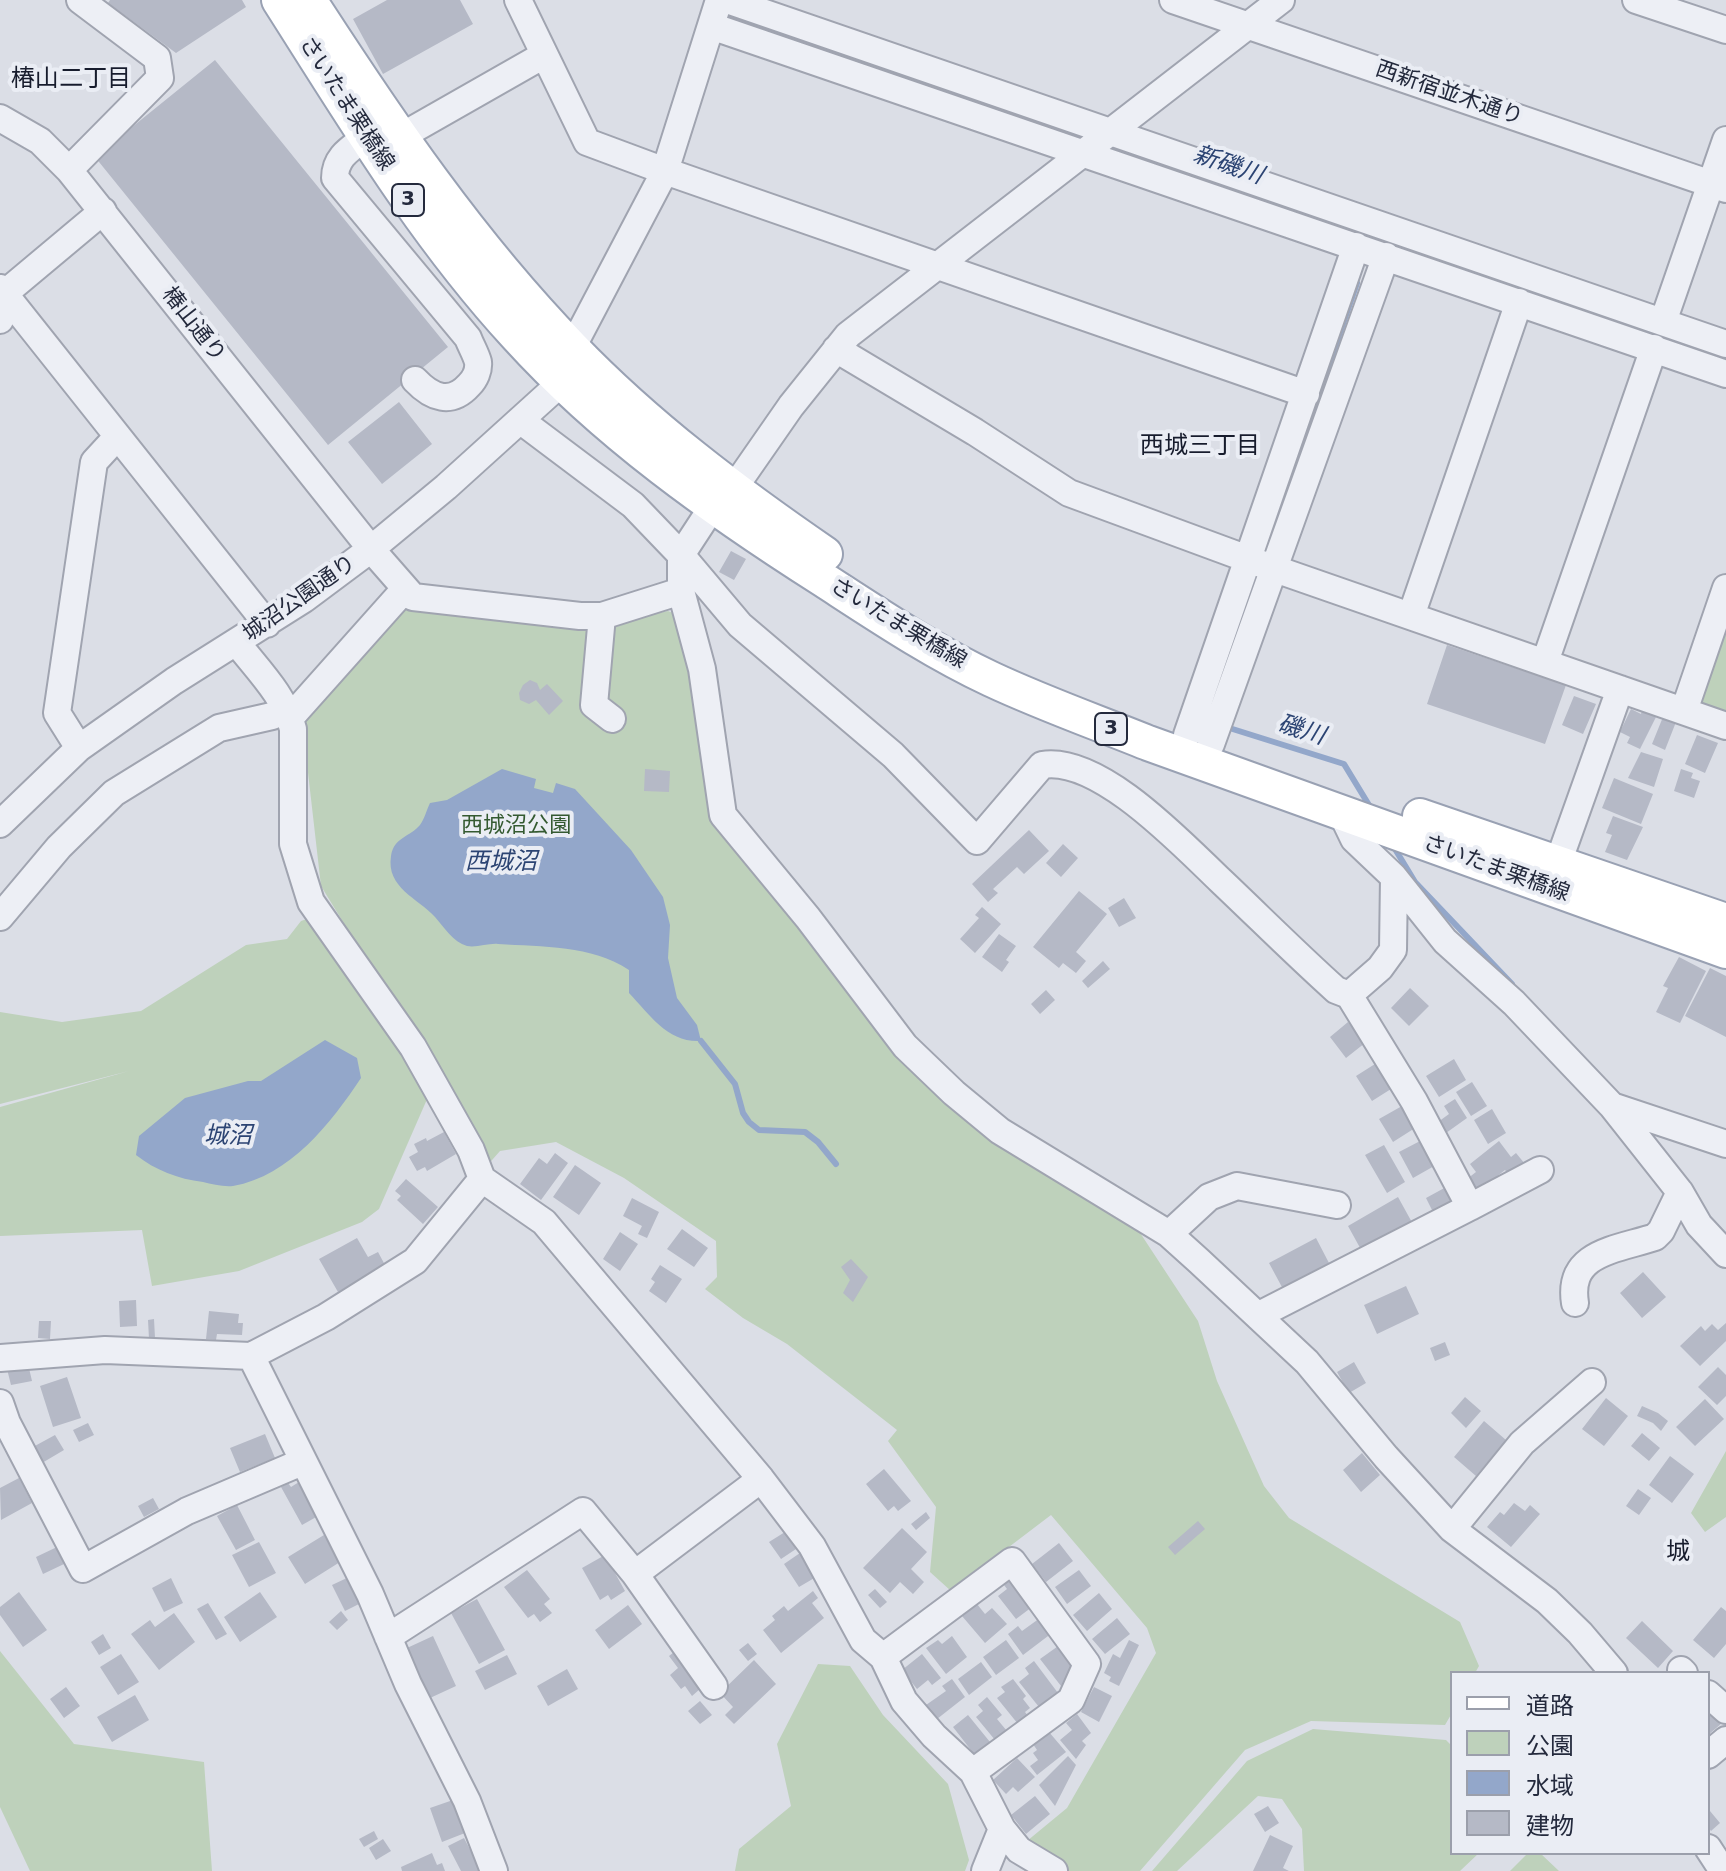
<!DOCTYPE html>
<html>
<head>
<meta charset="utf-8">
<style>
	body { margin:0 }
	#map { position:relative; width:1726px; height:1871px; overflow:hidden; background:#dbdee6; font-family:"DejaVu Sans","Noto Sans JP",sans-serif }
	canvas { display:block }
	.legend { position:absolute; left:1450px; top:1671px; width:260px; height:184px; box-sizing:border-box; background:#eaedf4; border:2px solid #9b9fab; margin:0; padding:10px 14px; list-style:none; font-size:24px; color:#242a3d }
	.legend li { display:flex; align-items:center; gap:16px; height:40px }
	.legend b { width:40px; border:2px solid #9b9fab }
</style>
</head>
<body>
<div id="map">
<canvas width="1726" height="1871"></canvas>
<ul class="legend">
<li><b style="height:10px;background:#fff"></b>道路</li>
<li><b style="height:22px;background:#bed1bb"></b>公園</li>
<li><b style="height:22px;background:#93a7ca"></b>水域</li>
<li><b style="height:22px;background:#b5b9c6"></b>建物</li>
</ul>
</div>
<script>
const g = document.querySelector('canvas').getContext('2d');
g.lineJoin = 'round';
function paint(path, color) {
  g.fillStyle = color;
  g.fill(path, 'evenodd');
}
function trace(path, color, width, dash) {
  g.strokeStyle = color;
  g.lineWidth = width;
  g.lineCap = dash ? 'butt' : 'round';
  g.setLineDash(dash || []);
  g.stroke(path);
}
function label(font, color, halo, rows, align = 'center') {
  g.font = font + ' "DejaVu Sans","Noto Sans JP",sans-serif';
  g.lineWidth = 8;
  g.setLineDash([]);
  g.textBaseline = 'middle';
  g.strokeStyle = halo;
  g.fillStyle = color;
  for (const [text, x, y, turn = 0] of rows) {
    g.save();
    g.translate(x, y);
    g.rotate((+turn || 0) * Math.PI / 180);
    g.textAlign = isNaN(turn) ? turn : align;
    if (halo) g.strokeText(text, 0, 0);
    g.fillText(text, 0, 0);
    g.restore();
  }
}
paint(new Path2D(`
	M403 610 583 630 614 628 641 617 668 611 678 615 714 819 905 1057 1129 1216 1198 1321 1217 1381 1264 1486 1289 1518 1460 1622 1479 1666 1475 1673H1452V1713L1445 1725 1311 1721 1245 1750 1140 1871H1064L1027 1841 1067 1808 1156 1653 1147 1628 1051 1515 951 1591 930 1572 936 1507 888 1441 897 1430 787 1344 743 1318 705 1289 717 1277 716 1241 624 1178 556 1142 500 1151 485 1168 466 1123 321 886 303 729 309 713Z
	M1726 618V715L1706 708 1699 697Z
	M316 916 428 1097 379 1209 362 1222 239 1271 152 1286 142 1230 0 1236V1107L129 1071 0 1104V1012L62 1022 141 1011 246 945 287 939 301 921Z
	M1726 1451V1517L1705 1532 1691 1513Z
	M0 1651 74 1744 204 1762 212 1871H30L0 1807Z
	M818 1664 850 1666 883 1715 948 1784 969 1860 965 1871H735L739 1849 791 1806 777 1744Z
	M1313 1729 1446 1740 1452 1746V1853H1479L1460 1871H1304L1302 1829 1282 1799 1258 1796 1177 1871H1152L1247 1761Z
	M1528 1853H1540L1559 1871H1510Z`), '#bed1bb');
paint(new Path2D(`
	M502 769 536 779 534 788 553 793 556 783 575 789 631 850 663 897 670 925 668 958 677 998 697 1025 701 1041C668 1043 650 1015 629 993V970C591 945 543 947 498 944 489 943 476 948 467 946 453 942 444 927 435 917 418 898 386 888 391 856 394 837 410 837 420 825 424 820 427 809 430 803L447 800Z
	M325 1040 357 1058 361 1078C331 1123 290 1176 233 1186 223 1187 212 1184 203 1182 178 1179 155 1170 136 1155L139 1136 185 1098 248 1081H261Z`), '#93a7ca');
trace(new Path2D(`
	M1132 153 1545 295
	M1263 556 1357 283
	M1223 726 1344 764 1372 810
	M1392 844 1415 882 1512 984
	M701 1041 735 1084 743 1113 749 1122 759 1130 805 1132 818 1142 836 1164`), '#93a7ca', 6);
paint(new Path2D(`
	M110 0H242L246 7 176 53 108 3Z
	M387 0H460L473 24 383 74 353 19Z
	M215 60 448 347 328 445 95 157Z
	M399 402 432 444 382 484 348 442Z
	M731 551 746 559 734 580 719 572Z
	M1447 645 1566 685 1545 744 1427 704Z
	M530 680 537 683 540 690 547 684 563 701 549 715 536 700 529 704 520 700 519 693 523 685Z
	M1574 696 1596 704 1583 734 1562 725Z
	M1631 709 1641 714 1642 710 1656 717 1640 749 1627 743 1630 737 1620 732Z
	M1663 717 1676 722 1665 750 1652 744Z
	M1697 735 1718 743 1705 773 1685 764Z
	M1641 752 1663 759 1654 787 1628 778Z
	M645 769 670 771 669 792 644 791Z
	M1681 769 1693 773 1691 778 1700 781 1694 798 1674 791Z
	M1614 778 1653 794 1641 824 1602 808Z
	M1613 816 1643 827 1627 860 1605 852 1612 835 1606 833Z
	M1029 830 1049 851 1024 874 1017 867 993 889 998 893 988 902 972 884Z
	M1063 844 1078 858 1061 877 1046 863Z
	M1079 891 1107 914 1076 952 1086 961 1076 973 1063 963 1059 968 1033 947Z
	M1124 898 1136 918 1119 927 1108 908Z
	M982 907 1001 924 975 953 960 939 979 918 975 915Z
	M999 934 1016 946 1006 960 1009 962 1002 972 982 957Z
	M1679 957 1706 971 1680 1023 1656 1012 1668 988 1663 986Z
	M1103 961 1110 969 1088 988 1082 981Z
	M1710 968 1726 976V1037L1685 1016Z
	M1410 988 1429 1006 1409 1026 1391 1008Z
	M1046 990 1055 1000 1040 1014 1031 1004Z
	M1348 1022 1365 1043 1346 1058 1330 1037Z
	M1454 1059 1466 1080 1439 1097 1426 1076Z
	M1375 1064 1391 1089 1372 1101 1356 1076Z
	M1472 1082 1487 1106 1471 1116 1456 1092Z
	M1455 1099 1467 1118 1446 1133 1438 1122 1449 1114 1444 1106Z
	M1402 1106 1415 1128 1393 1142 1379 1119Z
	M1492 1109 1506 1133 1488 1144 1474 1120Z
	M444 1132 456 1154 427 1171 425 1167 417 1171 409 1157 418 1152 414 1144 426 1138 427 1141Z
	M1422 1140 1436 1165 1413 1178 1399 1152Z
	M1499 1141 1511 1157 1516 1153 1525 1164 1509 1175 1505 1170 1477 1192 1467 1179 1476 1172 1470 1164Z
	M1384 1145 1405 1182 1387 1193 1365 1155Z
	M555 1153 568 1163 541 1200 520 1184 539 1158 547 1164Z
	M575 1165 601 1183 579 1215 553 1197Z
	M406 1179 438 1207 423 1224 397 1200 401 1196 395 1191Z
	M1448 1186 1457 1205 1435 1216 1426 1198Z
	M1398 1197 1414 1226 1364 1255 1348 1226Z
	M632 1198 659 1212 647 1238 638 1234 642 1226 623 1216Z
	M682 1229 708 1248 694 1267 667 1249Z
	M620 1232 638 1244 620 1271 603 1259Z
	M357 1238 368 1257 378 1252 385 1265 338 1292 319 1259Z
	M1316 1238 1329 1263 1283 1289 1269 1263Z
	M851 1259 868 1277 853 1302 843 1293 850 1280 841 1267Z
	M660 1265 682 1279 666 1303 649 1291 655 1282 651 1279Z
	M1643 1272 1666 1297 1642 1318 1620 1293Z
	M1406 1286 1419 1314 1377 1334 1364 1305Z
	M136 1300 137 1326 120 1327 119 1301Z
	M209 1311 239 1314 238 1323H243L242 1335 217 1334 216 1340 206 1339Z
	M154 1319 155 1338 149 1339 148 1320Z
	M39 1321H51L50 1339 38 1338Z
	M1726 1323V1341L1700 1366 1680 1346 1701 1326 1705 1331 1712 1324 1718 1330Z
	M1445 1342 1450 1355 1435 1361 1430 1348Z
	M1354 1362 1366 1383 1349 1393 1337 1372Z
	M28 1364 32 1381 11 1385 7 1369Z
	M1718 1367 1726 1375V1396L1717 1405 1698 1387Z
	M67 1377 81 1418 53 1427 40 1386Z
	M1465 1397 1481 1411 1466 1428 1451 1413Z
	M1606 1398 1628 1416 1604 1446 1582 1429Z
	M1705 1399 1724 1419 1695 1446 1676 1427Z
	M1642 1406 1658 1413 1668 1421 1661 1431 1653 1423 1637 1416Z
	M1484 1421 1506 1440 1476 1476 1454 1457Z
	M88 1423 94 1435 79 1442 73 1430Z
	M1642 1433 1660 1448 1649 1461 1631 1446Z
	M265 1434 275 1458 240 1472 230 1448Z
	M55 1435 64 1450 42 1463 33 1447Z
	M1362 1453 1380 1475 1361 1492 1343 1470Z
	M1670 1456 1694 1474 1672 1503 1649 1485Z
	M884 1469 911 1501 898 1511 894 1506 888 1511 866 1484Z
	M19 1478 32 1503 1 1520 0 1488Z
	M299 1482 318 1516 302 1525 281 1487 288 1483 291 1487Z
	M1638 1489 1651 1498 1639 1515 1626 1506Z
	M153 1498 159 1509 144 1517 138 1506Z
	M1514 1503 1525 1511 1530 1505 1540 1514 1511 1547 1487 1527 1500 1512 1504 1515Z
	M237 1505 255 1540 236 1550 217 1516Z
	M926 1512 930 1518 916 1530 911 1524Z
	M1198 1521 1205 1529 1175 1555 1168 1547Z
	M902 1528 927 1552 911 1569 924 1582 913 1594 900 1582 890 1593 863 1568Z
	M785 1532 796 1549 781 1559 769 1542Z
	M324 1535 340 1562 305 1584 288 1557Z
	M259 1542 276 1573 249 1587 232 1555Z
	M1059 1543 1073 1561 1046 1582 1032 1564Z
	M57 1547 64 1564 43 1574 36 1557Z
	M800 1553 816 1577 799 1587 784 1564Z
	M605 1555 625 1591 611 1600 608 1595 600 1600 582 1568Z
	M527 1570 550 1599 544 1604 552 1613 540 1622 534 1614 528 1618 504 1587Z
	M1079 1570 1091 1586 1067 1604 1055 1587Z
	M349 1577 361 1603 345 1611 332 1585Z
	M171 1578 183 1603 164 1612 152 1588Z
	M1011 1579 1032 1607 1016 1619 998 1596 1007 1589 1004 1585Z
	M875 1589 887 1602 880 1608 868 1595Z
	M813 1591 818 1598 812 1603 824 1618 781 1653 763 1630 775 1620 772 1616 784 1606 788 1611Z
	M19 1592 47 1630 23 1647 0 1615V1607Z
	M260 1592 277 1617 240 1642 224 1617Z
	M1099 1593 1112 1609 1087 1631 1073 1615Z
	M477 1599 505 1650 479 1664 451 1613Z
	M208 1603 227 1634 216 1640 197 1609Z
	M977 1604 985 1614 992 1608 1007 1624 985 1643 962 1616Z
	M628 1605 642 1624 609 1649 595 1630Z
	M1721 1607 1726 1611V1644L1714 1658 1693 1640Z
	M341 1611 348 1620 337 1630 329 1622Z
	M174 1613 195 1642 159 1670 131 1634 150 1620 155 1627Z
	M1040 1618 1052 1633 1023 1655 1008 1634 1018 1626 1022 1631Z
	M1117 1618 1130 1634 1105 1654 1092 1639Z
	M1642 1621 1673 1651 1658 1668 1626 1638Z
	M103 1634 111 1648 99 1655 91 1642Z
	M433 1636 456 1686 430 1698 407 1648Z
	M952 1636 967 1657 946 1674 926 1648 938 1640 942 1644Z
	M1006 1640 1019 1658 996 1675 983 1657Z
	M1129 1640 1139 1645 1119 1686 1109 1681 1111 1677 1104 1673 1113 1654 1120 1658Z
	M748 1643 757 1654 748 1661 739 1650Z
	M1061 1644 1078 1665 1061 1686 1040 1659Z
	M678 1649 699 1677 694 1681 700 1689 692 1696 685 1686 681 1689 670 1675 678 1668 669 1656Z
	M121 1654 139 1682 118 1695 100 1667Z
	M922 1654 941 1678 932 1685 928 1680 917 1689 902 1670Z
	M507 1655 517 1674 485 1690 475 1671Z
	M754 1660 776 1684 734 1724 725 1715 733 1707 720 1693Z
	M1034 1661 1058 1693 1039 1707 1019 1682 1029 1674 1025 1668Z
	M981 1662 992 1677 969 1695 958 1679Z
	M567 1669 578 1689 548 1706 537 1686Z
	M952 1679 965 1697 937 1719 926 1705 946 1691 942 1686Z
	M1013 1679 1026 1696 1023 1699 1030 1708 1025 1712 1028 1716 1018 1724 997 1698 1005 1692 1001 1687Z
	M66 1687 80 1706 64 1718 50 1699Z
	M1094 1687 1112 1696 1099 1722 1081 1712Z
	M135 1695 149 1720 112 1742 97 1717Z
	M987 1697 1002 1715 997 1719 1007 1731 995 1740 976 1717 983 1711 978 1705Z
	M700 1701 712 1715 700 1724 688 1711Z
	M1708 1706 1722 1723 1708 1735Z
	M1077 1714 1091 1733 1082 1741 1086 1745 1076 1759 1060 1740 1072 1730 1066 1723Z
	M968 1715 990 1742 974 1754 953 1727Z
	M1049 1732 1066 1752 1037 1775 1030 1766 1038 1760 1033 1753 1037 1750 1033 1744Z
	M1068 1756 1076 1765 1055 1806 1039 1785Z
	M1017 1758 1035 1777 1018 1792 1013 1787 1006 1794 993 1780Z
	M1035 1796 1050 1814 1026 1834 1011 1815Z
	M453 1800 465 1833 442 1842 430 1808Z
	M1268 1806 1279 1823 1265 1832 1254 1814Z
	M1710 1811 1720 1823 1711 1831 1708 1827V1813Z
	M374 1831 378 1839 364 1847 359 1839Z
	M1270 1835 1293 1846 1283 1868 1289 1871H1253Z
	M464 1838 481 1871H461L448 1846Z
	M383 1839 391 1851 376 1860 369 1848Z
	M432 1853 437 1865 442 1863 445 1871H402L401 1867Z`), '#b5b9c6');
const minor = new Path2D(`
	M518 0 587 142 665 171 1306 394
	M727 0 1726 344
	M1173 0 1726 189
	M1636 0 1726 30
	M711 26 1726 374
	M0 118 40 141 69 170 371 549 413 597 580 616H602L681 591
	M366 137C350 149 335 157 335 178L468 338C471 346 476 354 478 362 479 370 475 379 469 385 451 405 432 398 415 380
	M400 137 544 55
	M69 170 160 78 157 58 80 0
	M0 288 267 624
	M0 320 5 293 103 211
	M1663 322 1726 140
	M836 349 975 432 1069 493 1275 569 1726 726
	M520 420 633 505 681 555V591L702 669 723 815 808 918 905 1046 954 1093 1000 1131 1169 1234 1199 1261 1307 1362 1386 1457 1452 1529 1547 1601 1580 1633 1614 1673
	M734 488 791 406 848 335 1281 0
	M713 506 681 555 740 625 893 755 977 841 1042 765C1099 755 1182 844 1221 881 1259 917 1297 955 1336 990L1349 995
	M602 616 594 705 612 719
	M1411 616 1519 302
	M237 643C257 669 285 696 293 729V844L311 902 413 1047 471 1150 482 1179 544 1222 761 1479 812 1546 863 1640 883 1657 904 1701 934 1736 973 1772 1002 1829 1019 1850 1054 1871
	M1545 662 1654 348
	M1684 711 1726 588
	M290 718 405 589
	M1187 735 1356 246
	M1211 744 1386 256
	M79 748 57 713 94 462 117 437
	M1341 812 1354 839 1394 877 1445 941 1514 1003 1612 1106 1680 1192 1699 1225 1726 1254
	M0 824 79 748 174 681 304 599 371 549 446 487 562 382 572 348 665 171 719 0
	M1558 863 1620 689
	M0 917 59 847 114 793 219 728 272 716 286 709
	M1612 1106 1726 1144
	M1470 1207 1540 1170
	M1169 1234 1209 1197 1237 1186 1337 1205
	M1575 1303C1567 1252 1616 1250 1655 1237L1661 1231 1680 1192
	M1259 1315 1470 1207 1414 1101 1349 995 1380 968 1393 950 1394 877
	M251 1356 370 1594 408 1684 467 1801 494 1871
	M0 1358 105 1350 251 1356 326 1317 415 1261 482 1179
	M0 1403 7 1423 83 1569 187 1511 302 1462
	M1452 1529 1522 1443 1592 1382
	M635 1574 714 1686
	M388 1637 583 1511 635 1574 761 1479
	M883 1657 1012 1561 1087 1664 1071 1700 973 1772
	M1681 1670 1684 1673
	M1708 1694 1726 1710
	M1708 1755 1726 1740
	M1708 1848 1723 1871
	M985 1871 1002 1829`);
const major = new Path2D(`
	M279 0C353 116 423 234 517 336 605 433 714 510 824 580 878 615 933 652 991 679 1042 703 1096 722 1148 743L1726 951
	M309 0C388 122 470 243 572 348 647 426 736 493 825 554
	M1420 816 1726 921`);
trace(minor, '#a0a4b0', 30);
trace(major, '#99a1b3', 38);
trace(minor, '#edeff5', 26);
trace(major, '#fff', 34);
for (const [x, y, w] of [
	[408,200,32],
	[1111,729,32]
]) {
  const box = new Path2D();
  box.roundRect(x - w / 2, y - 16, w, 32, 6);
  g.fillStyle = '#eaedf4';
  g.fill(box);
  trace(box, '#242a3d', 2);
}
label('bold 20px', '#242a3d', null, [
	["3",408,200],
	["3",1111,729]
]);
label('22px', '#242a3d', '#eaedf4', [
	["西新宿並木通り",1449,94,19],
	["さいたま栗橋線",346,104,57],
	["椿山通り",193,325,52],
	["城沼公園通り",300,599,-35],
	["さいたま栗橋線",898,624,31],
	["さいたま栗橋線",1496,869,20]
]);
label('22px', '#345a31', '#eaedf4', [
	["西城沼公園",516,826]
]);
label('24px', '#171c2d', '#eaedf4', [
	["椿山二丁目",71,80],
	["西城三丁目",1200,447],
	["城",1678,1553]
]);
label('italic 24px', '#2c4473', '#eaedf4', [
	["新磯川",1228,166,19],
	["磯川",1301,731,17],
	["西城沼",501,863],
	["城沼",228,1137]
]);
</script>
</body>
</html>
